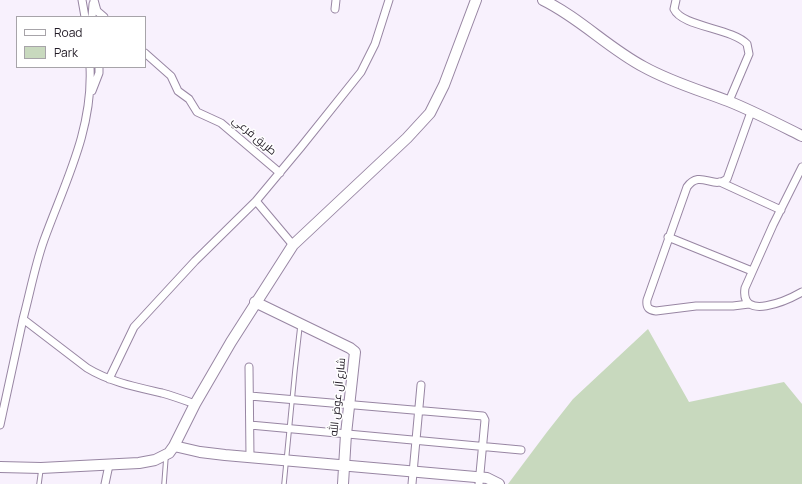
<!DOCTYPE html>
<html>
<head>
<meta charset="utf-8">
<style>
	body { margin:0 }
	#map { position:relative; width:802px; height:484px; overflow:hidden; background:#f8f1fd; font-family:Manrope,sans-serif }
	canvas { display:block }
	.legend { position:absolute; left:16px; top:16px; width:130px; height:52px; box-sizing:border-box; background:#fff; border:1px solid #a7a4a9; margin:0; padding:5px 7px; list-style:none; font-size:12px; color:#231c27 }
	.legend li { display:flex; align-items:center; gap:8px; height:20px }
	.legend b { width:20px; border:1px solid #a7a4a9 }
</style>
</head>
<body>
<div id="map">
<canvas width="802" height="484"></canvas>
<ul class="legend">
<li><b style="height:5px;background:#fff"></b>Road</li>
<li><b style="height:11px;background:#c8d9be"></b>Park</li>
</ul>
</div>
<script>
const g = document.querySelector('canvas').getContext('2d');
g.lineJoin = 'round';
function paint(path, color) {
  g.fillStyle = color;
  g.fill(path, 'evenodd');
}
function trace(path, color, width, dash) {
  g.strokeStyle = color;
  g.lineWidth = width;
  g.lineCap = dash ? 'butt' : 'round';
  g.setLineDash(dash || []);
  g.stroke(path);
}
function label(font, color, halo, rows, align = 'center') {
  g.font = font + ' Manrope,Cairo,sans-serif';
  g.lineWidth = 3;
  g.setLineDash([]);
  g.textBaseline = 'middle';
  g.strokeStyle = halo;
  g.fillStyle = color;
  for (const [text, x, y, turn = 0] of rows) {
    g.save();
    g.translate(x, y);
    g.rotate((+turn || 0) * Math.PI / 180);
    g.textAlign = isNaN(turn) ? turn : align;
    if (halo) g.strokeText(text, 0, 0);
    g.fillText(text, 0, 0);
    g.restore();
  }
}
paint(new Path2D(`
	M648 329 689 402 784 382 802 404V484H508L547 432 573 399Z`), '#c8d9be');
const lane = new Path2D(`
	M39 484 41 469
	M164 484 166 457
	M284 484 295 370 300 326`);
const street = new Path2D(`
	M82 0 85 17
	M94 0 97 11 104 17
	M676 0 674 9C682 27 732 28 747 44L749 54 729 101
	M335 9 336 0
	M92 17 93 4
	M145 53 171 76 178 91 189 99 197 112 221 123 280 173
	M92 91 99 73V67
	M802 167 773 225 745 288C740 322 788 300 802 292
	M720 182 781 210
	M256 201 293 245
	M668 237 752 271
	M749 304 733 306H696L656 311C649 310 646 308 647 300L687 187C700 169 713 190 727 179L751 112
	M23 319C30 293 35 265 44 240 65 182 93 130 90 67
	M249 367 250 457
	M109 379 134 327 195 261 256 201 301 147 361 72 375 44 389 0
	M250 396 483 416 485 420 479 484
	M0 425 23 319 87 368C110 382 136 387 162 393 173 396 184 400 195 404
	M250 425 521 450
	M105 484 109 465
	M412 484 421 385`);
const secondary = new Path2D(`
	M543 0C580 18 608 48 644 67 671 82 699 90 728 101 753 111 778 124 802 136
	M255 302 350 348 355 352 346 434 343 484
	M174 446 200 452 225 455 487 478 499 484
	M0 467 41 468 139 463 155 460 169 453 174 446 195 404 231 342 293 245 407 138 430 113 444 85 476 0`);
trace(lane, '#9886a3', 5.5);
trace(street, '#9886a3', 9);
trace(secondary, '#9886a3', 12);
trace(lane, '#fff', 3.5);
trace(street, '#fff', 7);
trace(secondary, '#fff', 10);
label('11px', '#231c27', '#fff', [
	["طريق فرعي",254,136,40],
	["شارع آل عوض الله",338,397,-84]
]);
</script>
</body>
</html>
